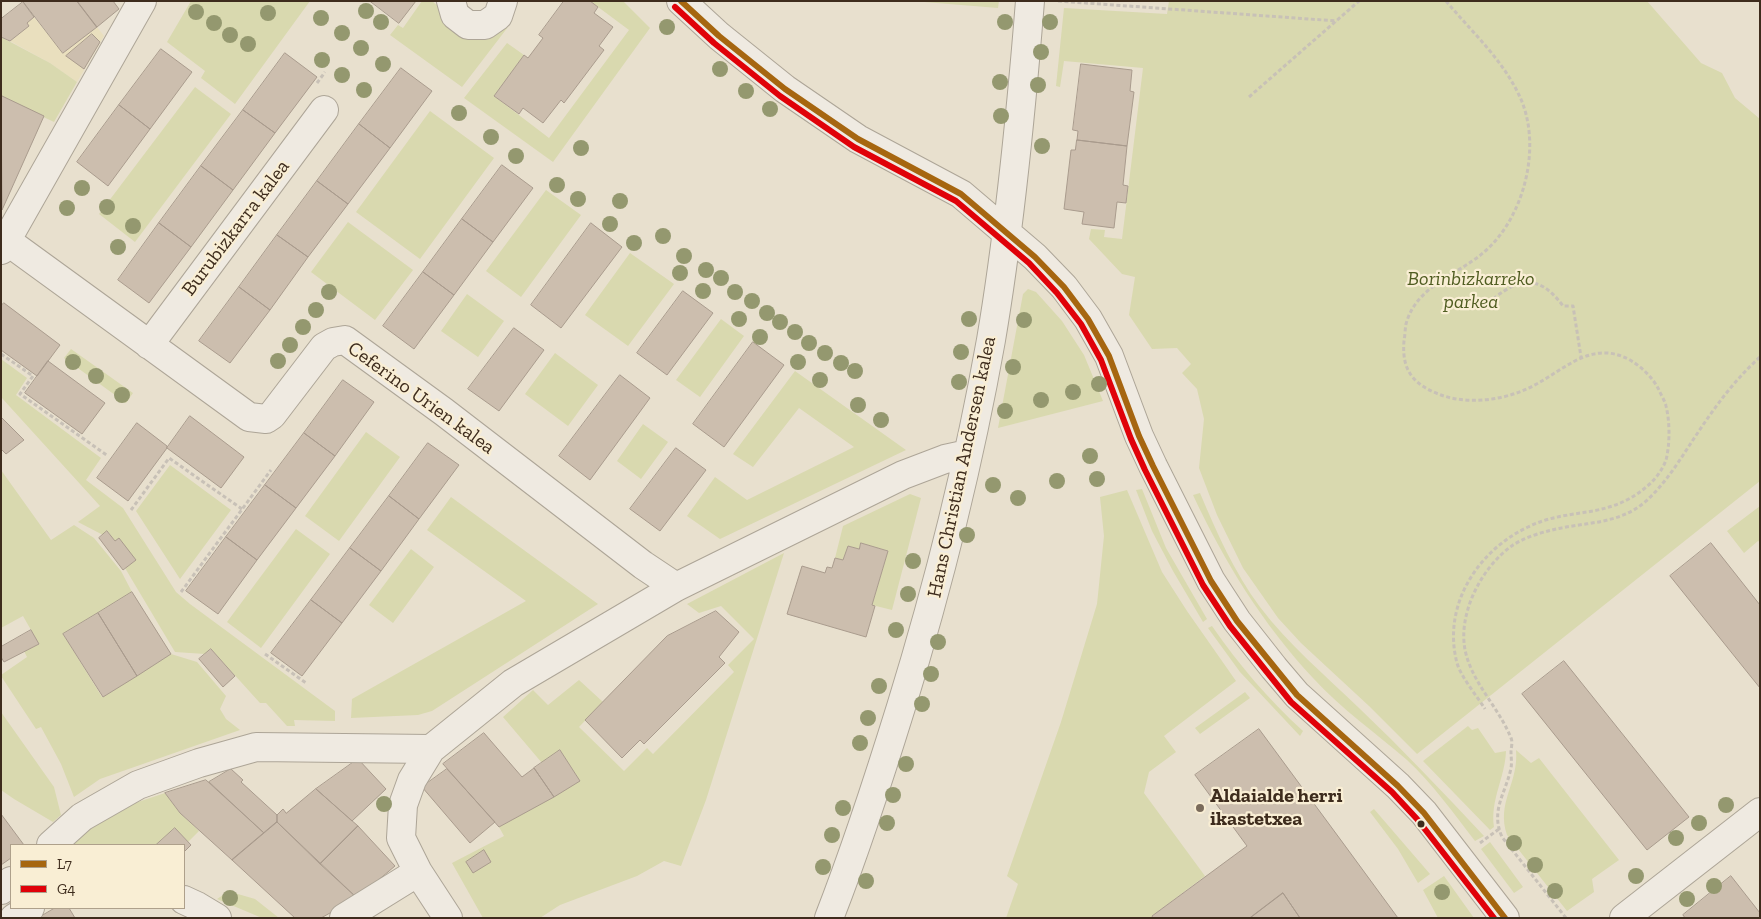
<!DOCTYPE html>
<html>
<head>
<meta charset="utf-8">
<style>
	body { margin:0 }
	#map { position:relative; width:1761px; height:919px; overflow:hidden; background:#e8e0ce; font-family:"Zilla Slab",serif }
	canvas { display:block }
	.frame { position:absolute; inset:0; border:2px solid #3e2c1d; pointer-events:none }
	.legend { position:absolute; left:10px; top:844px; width:175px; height:65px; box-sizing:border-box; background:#f9eed4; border:1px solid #aea08b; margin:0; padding:6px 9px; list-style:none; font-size:15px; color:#3e2c1d }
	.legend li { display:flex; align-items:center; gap:10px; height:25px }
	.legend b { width:25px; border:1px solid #aea08b }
</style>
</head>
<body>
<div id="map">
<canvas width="1761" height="919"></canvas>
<div class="frame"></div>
<ul class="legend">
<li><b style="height:6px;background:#a66610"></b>L7</li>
<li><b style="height:6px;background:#e00109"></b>G4</li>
</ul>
</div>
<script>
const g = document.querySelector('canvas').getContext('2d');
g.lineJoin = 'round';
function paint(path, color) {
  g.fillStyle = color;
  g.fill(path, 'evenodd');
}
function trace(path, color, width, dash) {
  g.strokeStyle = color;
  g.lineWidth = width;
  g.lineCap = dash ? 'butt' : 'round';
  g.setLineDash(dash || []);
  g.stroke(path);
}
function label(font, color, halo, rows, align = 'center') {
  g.font = font + ' "Zilla Slab",serif';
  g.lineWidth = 4.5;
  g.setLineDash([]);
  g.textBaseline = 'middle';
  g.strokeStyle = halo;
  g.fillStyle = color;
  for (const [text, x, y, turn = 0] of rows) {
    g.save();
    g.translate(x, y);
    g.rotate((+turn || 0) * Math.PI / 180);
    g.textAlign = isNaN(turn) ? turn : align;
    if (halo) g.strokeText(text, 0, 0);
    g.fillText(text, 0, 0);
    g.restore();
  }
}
paint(new Path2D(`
	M34 17 63 53 97 27 104 36 77 82 50 63 10 41 29 26 27 23Z`), '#e9dfbe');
paint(new Path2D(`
	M191 1H310L235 104 201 78 205 71 167 42Z
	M422 1H432L439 7 470 38C488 40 493 36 508 27L462 87 390 35 398 25 403 28Z
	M590 1H623L650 28 553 162 464 98 507 43 524 55 494 96 549 138 629 30Z
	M912 1H999L998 8Z
	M1169 1H1647L1701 63 1722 73 1735 98 1760 119V481L1417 754 1369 706 1301 643 1278 618 1243 568 1217 515 1199 468 1204 419 1197 389 1182 373 1191 364 1177 348 1152 349 1129 315 1135 277 1122 274 1089 239 1091 229 1105 230 1104 237 1122 239 1143 68 1064 61 1060 87 1056 86 1064 8 1167 14Z
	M1 37 50 63 77 82 54 122 1 97Z
	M195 87 231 114 135 242 99 214Z
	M430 111 494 158 420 259 356 212Z
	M546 190 581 215 521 297 486 271Z
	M348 222 413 270 375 320 311 272Z
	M630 253 674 284 628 346 585 315Z
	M1028 289 1036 292 1062 321 1084 355 1103 401 998 428 1023 294Z
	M467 294 504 321 478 357 441 331Z
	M721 319 744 336 700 397 676 380Z
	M71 349 133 393 126 403 64 358Z
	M555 353 598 385 568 426 525 394Z
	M1 359 27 378 16 395 101 458 86 480 123 508 176 592 190 604 335 711V721L294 720 295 726H287L266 703H260L211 649 205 654 175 652 125 568 135 560 115 541 108 532 103 535 78 522 100 506 1 397Z
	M795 371 906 450 720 539 687 516 715 477 747 500 854 447 799 408 753 467 733 454Z
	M643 424 668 442 641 479 617 461Z
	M366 432 400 457 339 541 305 516Z
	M170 465 231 510 180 579 136 511Z
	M1 470 51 540 74 525 94 538 121 571 132 592 63 634 102 697 171 654 197 662 226 696 220 709 226 719 240 730 100 779 74 797 61 764 41 727 36 729 1 676V675L27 657 24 651 39 644 23 616 1 628Z
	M1142 489 1166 548 1207 619 1203 622 1173 571 1152 531 1136 490Z
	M1127 490 1162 572 1187 611 1236 681 1164 736 1176 752 1149 772 1144 793 1205 876 1152 916 1153 918H1006L1018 884 1007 876 1061 722 1097 604 1104 536 1100 497Z
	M1200 493C1217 533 1234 572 1260 607 1289 645 1325 675 1359 708 1402 749 1443 792 1484 836L1475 841C1454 814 1433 784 1407 760 1376 733 1341 709 1313 678 1262 623 1225 563 1193 495Z
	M910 494 921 498 892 610 872 605 888 551 861 543 859 549 848 546 843 560 835 558 843 526Z
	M451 497 598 604 432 711 418 715 351 718 352 699 526 601 427 530Z
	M1760 506V542L1758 541 1744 553 1727 531Z
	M296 529 330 554 261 648 227 622Z
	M411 549 434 567 393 623 369 605Z
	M784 553 706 800 681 866 664 861 637 876 560 905 540 918H483L452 863 504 836 499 827 580 781 560 750 542 763 503 717 533 690 548 705 579 680 603 702 579 727 624 771 647 748 653 754 734 672 728 665 754 639 721 606 699 613 687 604Z
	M1212 626C1240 666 1267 698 1303 731L1300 736 1240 672 1208 628Z
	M1245 692 1250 698 1200 734 1195 728Z
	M1 712 54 787 61 815 53 822 14 799 1 790Z
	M1468 726 1472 730 1478 728 1495 753 1506 751C1505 778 1490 800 1494 827L1490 830 1423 761Z
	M1516 750 1531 763 1539 758 1619 860 1592 879 1594 892 1567 911 1507 835C1496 802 1519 783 1516 750Z
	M165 793 180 813 199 831 188 842 175 828 156 845H70L94 826 123 807Z
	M1374 809 1430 874 1418 883 1398 849 1370 812Z
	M1490 842 1523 887 1514 893 1481 849Z
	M1444 876 1474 918H1438L1423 890Z
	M231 892 255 899 279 918H262L217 899 226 893Z`), '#d9d9af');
const building = new Path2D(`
	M23 1H77L97 27 63 53Z
	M77 1H113L119 9 97 27Z
	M370 1H416L399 23Z
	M564 1H590L598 7 594 13 613 27 599 46 604 50 564 103 561 100 543 123 523 108 519 114 494 96 524 55 528 58 543 38 539 35Z
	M23 2 34 17 27 23 29 26 10 41 1 37V19Z
	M92 34 100 42 84 69 66 56Z
	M161 49 192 72 150 129 119 105Z
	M285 53 317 77 275 133 243 110Z
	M1081 64 1132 70 1130 91 1134 92 1127 146 1077 140 1078 131 1073 130Z
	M401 68 432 91 390 148 359 124Z
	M2 96 44 116 2 210 1 97Z
	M119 105 150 129 108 186 77 162Z
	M243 110 275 133 233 190 201 166Z
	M359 124 390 148 348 204 317 181Z
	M1077 140 1127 146 1123 185 1128 186 1126 203 1117 202 1114 228 1082 224 1084 212 1064 209 1071 150H1075Z
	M502 165 533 188 493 242 462 219Z
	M201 166 233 190 191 247 159 223Z
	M317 181 348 204 308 257 277 235Z
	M462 219 493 242 454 295 423 272Z
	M159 223 191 247 149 303 118 280Z
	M591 223 622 247 561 328 531 305Z
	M277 235 308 257 270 310 239 287Z
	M423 272 454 295 414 349 383 326Z
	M239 287 270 310 230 363 199 341Z
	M683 291 713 313 667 375 637 353Z
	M4 303 60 345 37 376 1 350V306Z
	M514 328 544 350 499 411 468 389Z
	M753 342 784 365 724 447 693 424Z
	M48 361 105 403 82 434 25 393Z
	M620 375 650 398 590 480 559 456Z
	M343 380 374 402 335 456 304 433Z
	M190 416 244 457 221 488 167 448Z
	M1 417 24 440 6 454 1 449Z
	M137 423 167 446V448L128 501 97 478Z
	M304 433 335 456 296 508 265 485Z
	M428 443 459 465 419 519 389 496Z
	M676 448 706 470 660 531 630 509Z
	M265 485 296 508 257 560 226 537Z
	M389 496 419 519 381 571 350 548Z
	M107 531 115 541 119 538 136 560 123 570 99 538Z
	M226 537 257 560 218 614 186 591Z
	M861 543 888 551 872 605 875 606 866 637 787 614 802 566 825 573 827 567 832 568 835 558 843 560 848 546 859 549Z
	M1711 543 1760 605V688L1670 576Z
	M350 548 381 571 342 623 311 600Z
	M132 592 171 654 137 676 98 613Z
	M311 600 342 623 302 676 271 653Z
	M716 611 739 632 719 657 725 663 644 744 640 740 622 758 585 720 667 636Z
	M98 613 137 676 103 697 63 634Z
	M31 630 39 644 4 662 1 657V647Z
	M211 649 235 676 223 687 199 659Z
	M1564 661 1689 817 1647 850 1522 694Z
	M1259 729 1343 843 1398 918H1300L1283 893 1250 918H1153L1152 916 1247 846 1195 775Z
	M484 733 522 777 534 768 554 797 499 827 443 764Z
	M560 750 580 781 554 797 534 768Z
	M358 759 386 789 352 821 316 789Z
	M231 769 243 780 241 782 277 815V822L264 833 209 782Z
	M447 769 495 822 470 843 422 787Z
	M206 780 264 833 232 860 180 813 165 793Z
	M316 789 358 826 320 864 277 822V815L283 809 286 813Z
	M1 814 24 845H11V858L1 865Z
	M277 822 357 898 321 918H295L232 860Z
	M358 826 395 866 357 898 320 864Z
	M175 828 191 845 184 852V845H156Z
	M484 850 491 862 473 873 466 862Z
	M1731 876 1760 913V918H1685L1683 915Z
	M1283 893 1300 918H1250Z
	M55 908H69L75 918H38Z`);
paint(building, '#ccbeae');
trace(building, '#a99b8d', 1);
const minor = new Path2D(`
	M451 1 455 15 468 25H485L498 16 503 1
	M681 1 719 36 785 89 858 139 961 194 1035 257 1064 287 1088 319 1109 356 1139 436 1153 466 1211 581 1237 621 1274 668 1297 695 1398 786 1424 813 1505 918
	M7 241 249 417 266 419 272 415 324 347 333 342 345 340 444 412 643 565 676 587
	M1 250 142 1
	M149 345 324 110
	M51 845 82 817 138 785 199 763 256 747 431 749
	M1 890 11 881
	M184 900 197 906 217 918
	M14 918 30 908
	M344 918 418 872
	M448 918 418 872 401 838 403 805 412 780 431 749 513 683 676 587 903 475 945 459 968 454
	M829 918C856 849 879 778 901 707 938 587 969 464 991 340 1010 228 1021 114 1030 1
	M1624 918 1760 812`);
trace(minor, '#ada597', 30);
trace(new Path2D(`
	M1058 1 1337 21
	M1446 1C1471 31 1502 59 1519 95 1543 144 1525 218 1483 253 1457 275 1416 286 1406 324 1405 329 1405 336 1404 341 1403 353 1404 365 1411 375 1418 385 1430 391 1441 395 1466 404 1497 401 1522 391 1560 376 1588 337 1630 360 1642 367 1653 378 1659 390 1661 395 1665 401 1666 406 1670 422 1670 444 1666 460 1662 471 1654 481 1645 488 1606 520 1568 507 1528 527 1477 551 1442 606 1457 663 1461 677 1477 696 1485 709
	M317 83 325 72
	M1249 97 1359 1
	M1483 307C1513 282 1535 268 1563 306H1573L1581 357
	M1 354 33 376 20 394 108 456
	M131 510 169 458 242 509
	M181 592 271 470
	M265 654 306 683
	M1480 843 1499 829
	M1566 918 1502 837C1490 810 1506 793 1511 768 1512 763 1511 757 1511 752 1511 748 1513 742 1511 738 1499 708 1474 685 1466 654 1456 616 1481 567 1513 545 1524 538 1539 533 1552 530 1583 522 1618 525 1645 502 1663 486 1676 466 1689 446 1710 414 1731 383 1760 357`), '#c8c1b7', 3, [4, 2.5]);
trace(minor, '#efeae1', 28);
trace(new Path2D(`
	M681 1 719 36 785 89 858 139 961 194 1035 257 1064 287 1088 319 1109 356 1139 436 1153 466 1211 581 1237 621 1297 695 1398 786 1424 813 1505 918`), '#a66610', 6);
trace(new Path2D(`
	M675 7 714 43 780 96 854 147 956 201 1029 263 1057 293 1081 324 1101 360 1131 439 1145 470 1203 585 1230 626 1291 702 1392 792 1417 819 1494 918`), '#e00109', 6);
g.fillStyle = '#94986f';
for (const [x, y] of [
	[366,11],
	[196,12],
	[268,13],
	[321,18],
	[381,22],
	[1005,22],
	[1050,22],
	[214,23],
	[667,27],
	[342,33],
	[230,35],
	[248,44],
	[361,48],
	[1041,52],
	[322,60],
	[383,64],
	[720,69],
	[342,75],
	[1000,82],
	[1038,85],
	[364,90],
	[746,91],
	[770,109],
	[459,113],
	[1001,116],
	[491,137],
	[1042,146],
	[581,148],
	[516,156],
	[557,185],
	[82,188],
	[578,199],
	[620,201],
	[107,207],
	[67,208],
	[610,224],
	[133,226],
	[663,236],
	[634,243],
	[118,247],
	[684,256],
	[706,270],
	[680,273],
	[721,278],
	[703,291],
	[329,292],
	[735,292],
	[752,301],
	[316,310],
	[767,313],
	[739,319],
	[969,319],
	[1024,320],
	[780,322],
	[303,327],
	[795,332],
	[760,337],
	[809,343],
	[290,345],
	[961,352],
	[825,353],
	[278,361],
	[73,362],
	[798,362],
	[841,363],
	[1013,367],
	[855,371],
	[96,376],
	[820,380],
	[959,382],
	[1099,384],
	[1073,392],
	[122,395],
	[1041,400],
	[858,405],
	[1005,411],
	[881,420],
	[1090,456],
	[1097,479],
	[1057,481],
	[993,485],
	[1018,498],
	[967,535],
	[913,561],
	[908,594],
	[896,630],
	[938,642],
	[931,674],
	[879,686],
	[922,704],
	[868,718],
	[860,743],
	[906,764],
	[893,795],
	[384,804],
	[1726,805],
	[843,808],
	[887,823],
	[1699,823],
	[832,835],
	[1676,838],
	[1514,843],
	[1535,865],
	[823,867],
	[1636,876],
	[866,881],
	[1714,886],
	[1555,891],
	[1442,892],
	[230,898],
	[1687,899]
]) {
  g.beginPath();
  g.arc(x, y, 8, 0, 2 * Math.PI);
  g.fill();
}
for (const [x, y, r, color] of [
	[1200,808,5,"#7a6b5b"],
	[1421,824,4.5,"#3e2c1d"]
]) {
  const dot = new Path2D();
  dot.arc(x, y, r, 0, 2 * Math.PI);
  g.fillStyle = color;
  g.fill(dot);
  trace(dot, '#f9eed4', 2);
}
label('20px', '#3e2c1d', '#f9eed4', [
	["Burubizkarra kalea",236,228,-53],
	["Ceferino Urien kalea",421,398,36],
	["Hans Christian Andersen kalea",962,467,-78]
]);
label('italic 20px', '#505d21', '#f9eed4', [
	["Borinbizkarreko",1471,279],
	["parkea",1471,302]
]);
label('bold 20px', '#3e2c1d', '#f9eed4', [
	["Aldaialde herri",1210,796],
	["ikastetxea",1210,819]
], 'left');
</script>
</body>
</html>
